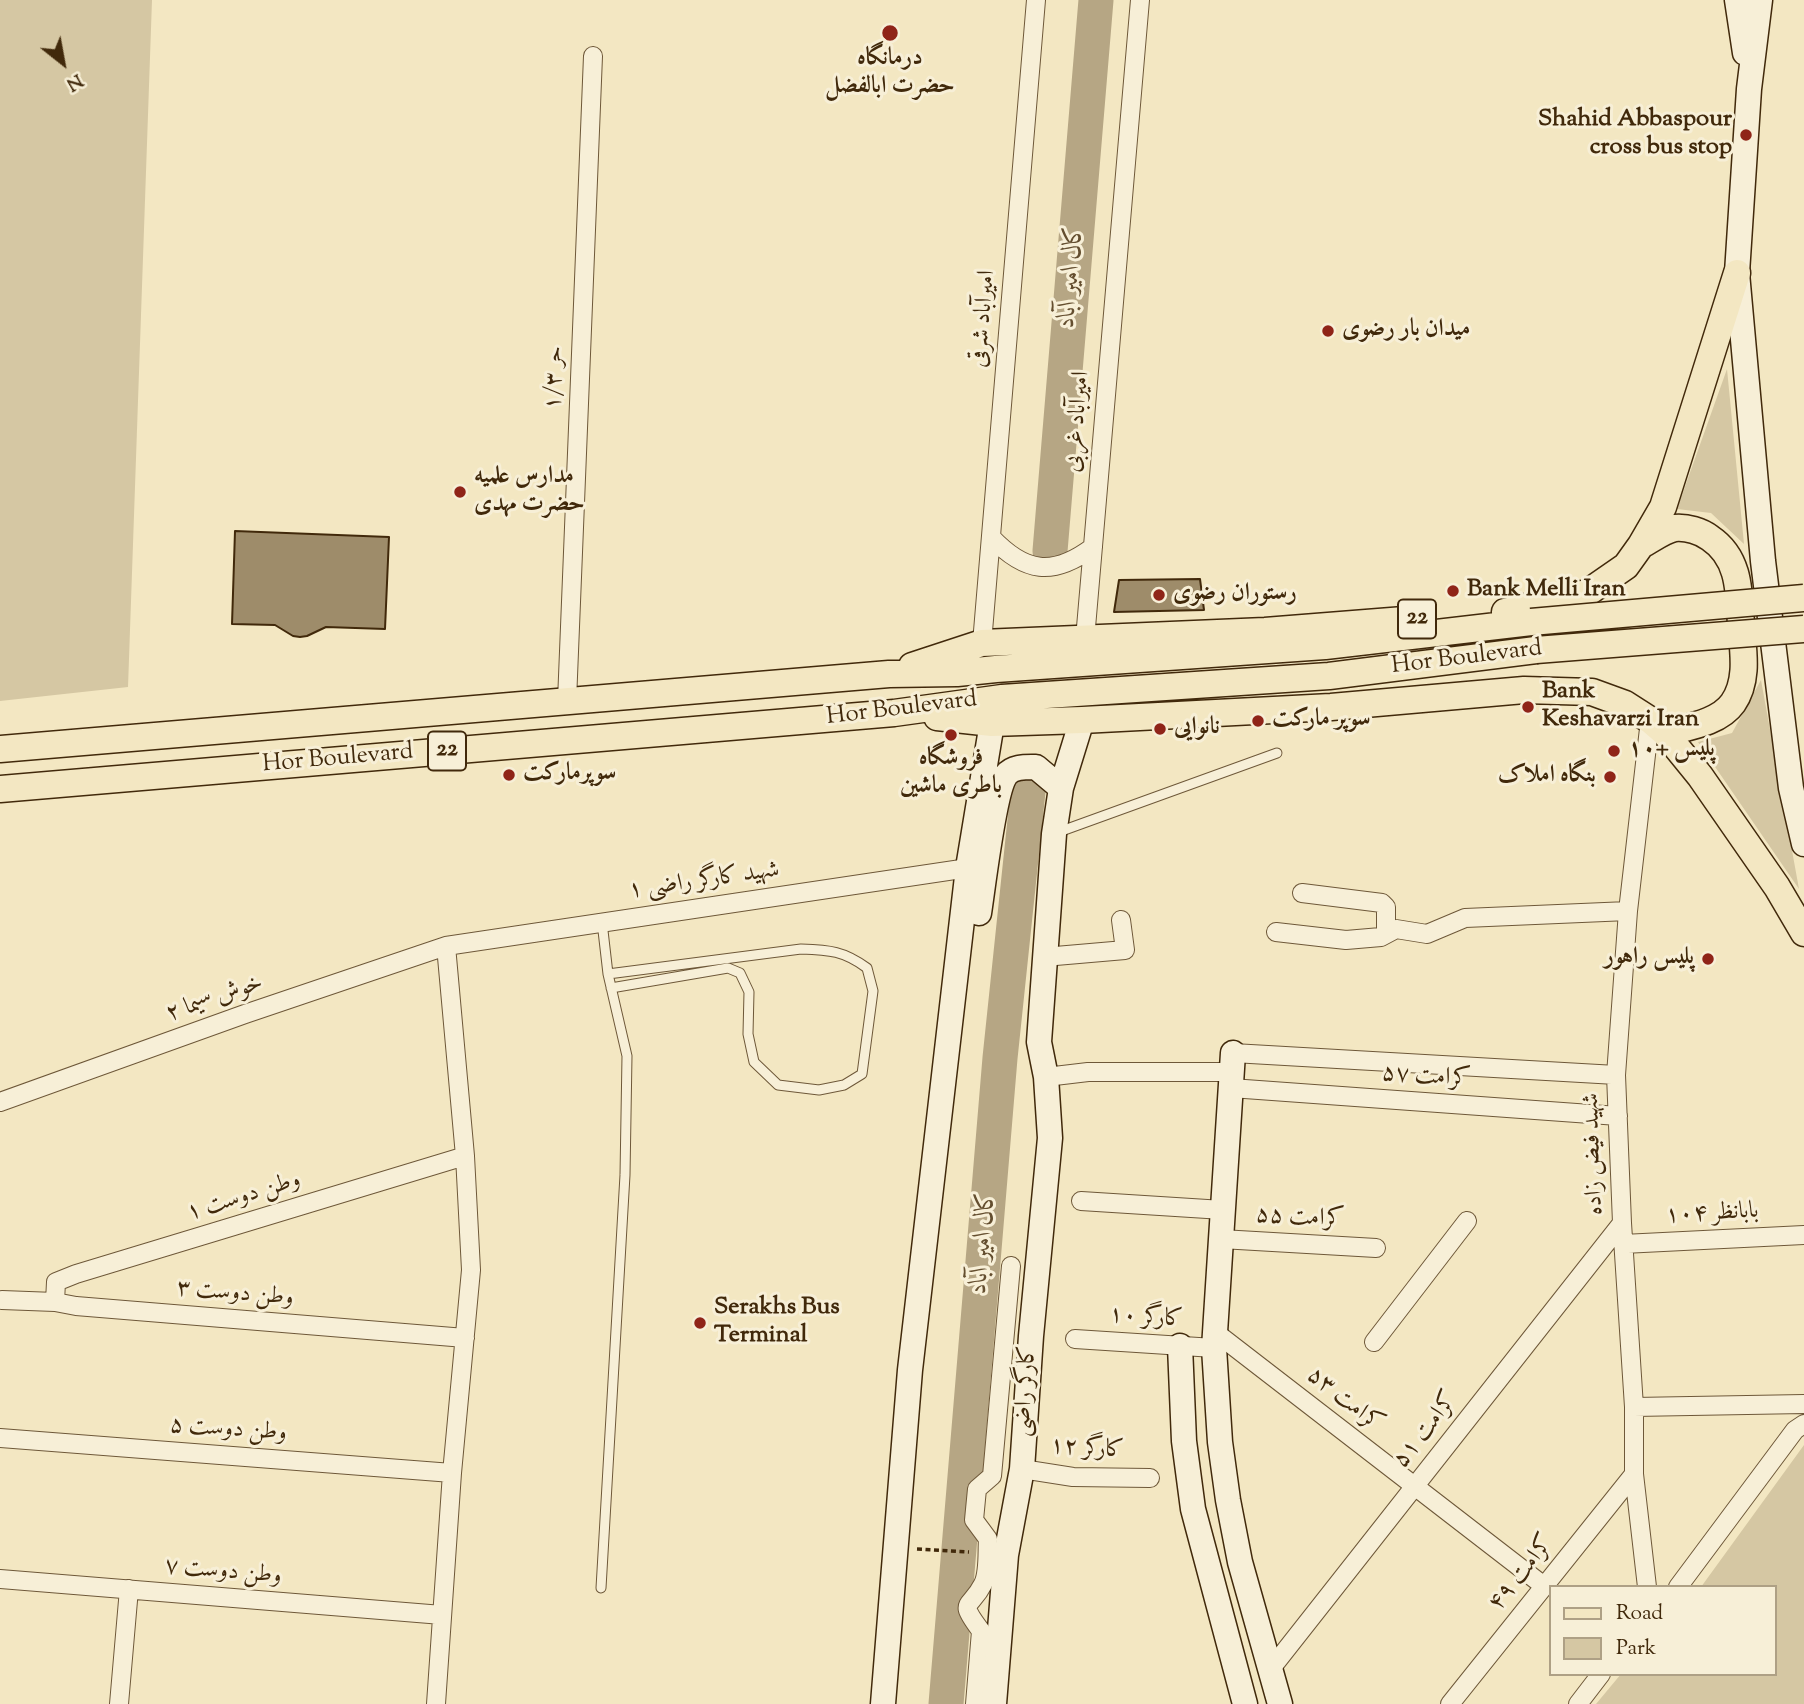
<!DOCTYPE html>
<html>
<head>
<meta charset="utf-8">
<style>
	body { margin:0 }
	#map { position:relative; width:1804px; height:1704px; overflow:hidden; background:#f3e7c2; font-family:"Sorts Mill Goudy",serif }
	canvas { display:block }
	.legend { position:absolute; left:1549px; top:1585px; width:228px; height:91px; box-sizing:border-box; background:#f7efd7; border:2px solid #aea085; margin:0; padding:9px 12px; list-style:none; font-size:21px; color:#41290b }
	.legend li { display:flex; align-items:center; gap:14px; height:35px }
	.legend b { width:35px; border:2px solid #aea085 }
	.north { position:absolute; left:28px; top:28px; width:70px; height:70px; -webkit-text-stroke:5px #f7efd7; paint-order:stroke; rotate:149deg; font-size:19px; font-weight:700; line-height:28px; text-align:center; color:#41290b }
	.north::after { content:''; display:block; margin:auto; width:24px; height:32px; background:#41290b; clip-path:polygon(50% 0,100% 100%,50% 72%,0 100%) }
</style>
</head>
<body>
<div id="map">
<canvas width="1804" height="1704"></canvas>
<ul class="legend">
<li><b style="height:9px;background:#f3e7c2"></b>Road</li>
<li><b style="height:19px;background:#d5c7a3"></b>Park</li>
</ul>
<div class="north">N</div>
</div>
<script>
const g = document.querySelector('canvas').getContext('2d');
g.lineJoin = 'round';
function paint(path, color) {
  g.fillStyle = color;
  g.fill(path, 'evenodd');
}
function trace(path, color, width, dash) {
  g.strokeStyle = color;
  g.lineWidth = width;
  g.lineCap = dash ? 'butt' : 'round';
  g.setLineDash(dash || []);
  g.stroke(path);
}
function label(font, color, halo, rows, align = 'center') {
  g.font = font + ' "Sorts Mill Goudy",Amiri,serif';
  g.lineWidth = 6;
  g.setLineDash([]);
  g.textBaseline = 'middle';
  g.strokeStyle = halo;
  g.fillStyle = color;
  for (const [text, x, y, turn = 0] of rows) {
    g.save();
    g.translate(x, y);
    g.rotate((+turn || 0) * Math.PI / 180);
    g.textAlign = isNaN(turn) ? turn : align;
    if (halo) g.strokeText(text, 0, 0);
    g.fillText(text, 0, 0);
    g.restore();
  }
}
paint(new Path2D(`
	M0 0H152L128 687 0 701Z
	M1727 369 1744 544 1711 513 1677 509Z
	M1761 680 1799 889 1698 742 1732 733Z
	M1804 1445V1704H1596L1621 1674H1774V1587H1701Z`), '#d5c7a3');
trace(new Path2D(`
	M1050 551 1096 0
	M946 1704 1000 1058 1029 782`), '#b6a684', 35);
const building = new Path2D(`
	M235 531 389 537 385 629 326 627 307 636 300 637 293 636 275 625 232 624Z
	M1200 579 1204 610 1114 612 1119 580Z`);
paint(building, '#9e8c6a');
trace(building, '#41290b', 2);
const lane = new Path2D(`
	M1056 833 1277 753
	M608 974 801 949C830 950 844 951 867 968L873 991 862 1074 844 1085 819 1090 778 1085 754 1062 748 1034 749 992 740 973 728 968 611 988
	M601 1588 625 1175 627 1056 608 974 602 922`);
const street = new Path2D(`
	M991 537C1025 573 1053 577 1093 547
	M1085 639 1140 0
	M982 643 1036 0
	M567 701 593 56
	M1302 893 1382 903 1386 907V934
	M1276 932 1346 940 1381 937 1396 929 1427 934 1465 918 1628 911
	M1044 957 1125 950 1121 920
	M1233 1053 1616 1075
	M1046 1077 1088 1072H1232
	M1231 1088 1618 1116
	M0 1102 245 1014 446 946 968 868
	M1081 1201 1223 1210
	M1221 1239 1376 1248
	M1623 1244 1804 1235
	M2 1300 55 1302 76 1306 465 1338
	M55 1302 56 1282 76 1274 465 1156
	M1215 1332 1544 1586
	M1075 1339 1214 1348
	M1374 1342 1467 1221
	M1634 1407 1804 1404
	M0 1438 452 1473
	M1022 1469 1073 1477 1150 1478
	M0 1579 442 1615
	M1647 1587 1634 1474V1407L1622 1223 1616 1075 1628 911 1650 720
	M1678 1587 1795 1430 1804 1424
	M1270 1670 1622 1223
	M119 1704 129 1589
	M436 1704 452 1473 471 1270 465 1156 446 946
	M975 1704 981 1631C957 1599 970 1610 983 1584 989 1572 987 1552 988 1539L974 1520 977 1489 992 1476 1011 1266
	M1450 1704 1634 1474
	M1578 1704 1601 1674`);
const secondary = new Path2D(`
	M1737 0 1745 53
	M1760 0 1749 89 1737 273 1763 561 1791 788 1804 844
	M979 913C983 888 994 791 1006 775 1013 766 1026 767 1036 767L1061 788
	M1233 1053 1214 1348 1220 1442 1228 1500 1240 1562 1280 1704
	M1180 1346 1184 1441 1193 1509 1245 1704
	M883 1704 910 1370 968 868 992 723
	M994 1704 1006 1555 1022 1469 1031 1336 1050 1138 1046 1077 1039 1042 1054 834 1061 788 1082 720`);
const primary = new Path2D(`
	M1641 545C1651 540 1664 530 1675 528 1687 527 1701 531 1710 538 1740 558 1739 592 1741 625 1743 650 1749 680 1733 703 1719 723 1687 727 1665 733
	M1505 612 1587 593 1626 566 1641 545 1663 507 1737 273
	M912 666 982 643 1265 631 1404 620
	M937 717 992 723 1082 720 1331 707 1524 690 1592 692 1625 704 1650 720 1665 733 1700 776 1777 887 1804 933
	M0 749 889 674 957 673 996 669 1325 646 1531 622
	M0 789 894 713 1002 698 1329 676 1536 650`);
trace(lane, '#6e5839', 11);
trace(street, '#6e5839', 20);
trace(secondary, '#41290b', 27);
trace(primary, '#41290b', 29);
trace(new Path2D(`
	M917 1549 969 1552`), '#41290b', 3.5, [5, 3.5]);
trace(lane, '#f7efd7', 9);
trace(street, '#f7efd7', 18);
trace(secondary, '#f7efd7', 24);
trace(primary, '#f3e7c2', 26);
const primaryBridge = new Path2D(`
	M1531 622 1804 598
	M1536 650 1804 629`);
trace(primaryBridge, '#41290b', 29, []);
trace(primaryBridge, '#f3e7c2', 26);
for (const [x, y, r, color] of [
	[890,33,9,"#8f2418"],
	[1746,135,7,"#8f2418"],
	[1328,331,7,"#8f2418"],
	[460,492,7,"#8f2418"],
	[1453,591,7,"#8f2418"],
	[1159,595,7,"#8f2418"],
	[1528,707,7,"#8f2418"],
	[1258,721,7,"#8f2418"],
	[1160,729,7,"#8f2418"],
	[951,735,7,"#8f2418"],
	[1614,751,7,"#8f2418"],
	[509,775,7,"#8f2418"],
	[1610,777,7,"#8f2418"],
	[1708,959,7,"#8f2418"],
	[700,1323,7,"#8f2418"]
]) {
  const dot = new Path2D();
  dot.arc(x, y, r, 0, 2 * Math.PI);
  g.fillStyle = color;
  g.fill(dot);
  trace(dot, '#f7efd7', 2.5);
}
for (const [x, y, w] of [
	[1417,619,38],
	[447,751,38]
]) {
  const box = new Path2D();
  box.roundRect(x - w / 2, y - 19.5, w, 39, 5);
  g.fillStyle = '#f7efd7';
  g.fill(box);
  trace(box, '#41290b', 2);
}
label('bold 23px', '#41290b', null, [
	["22",1417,619],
	["22",447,751]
]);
label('bold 24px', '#41290b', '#f7efd7', [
	["درمانگاه",890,60,"center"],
	["حضرت ابالفضل",890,88,"center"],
	["Shahid Abbaspour",1732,121,"right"],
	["cross bus stop",1732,149,"right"],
	["میدان بار رضوی",1342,331],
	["مدارس علمیه",474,478],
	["حضرت مهدی",474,506],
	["Bank Melli Iran",1467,591],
	["رستوران رضوی",1173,595],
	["Bank",1542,693],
	["Keshavarzi Iran",1542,721],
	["سوپر مارکت",1272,721],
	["نانوایی",1174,729],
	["پلیس +۱۰",1628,751],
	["فروشگاه",951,760,"center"],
	["باطری ماشین",951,788,"center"],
	["سوپرمارکت",523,775],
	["بنگاه املاک",1596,777,"right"],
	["پلیس راهور",1694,959,"right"],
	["Serakhs Bus",714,1309],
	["Terminal",714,1337]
], 'left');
label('24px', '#41290b', '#f7efd7', [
	["امیرآباد شرقی",985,319,-85],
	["حر ۱/۳",556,378,-88],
	["امیرآباد غربی",1079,422,-85],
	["Hor Boulevard",1467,659,-7],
	["Hor Boulevard",902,710,-7],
	["Hor Boulevard",338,760,-5],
	["شهید کارگر راضی ۱",704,882,-8],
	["خوش سیما ۲",215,1000,-19],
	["کرامت ۵۷",1426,1078,4],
	["شهید فیض زاده",1595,1154,-92],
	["وطن دوست ۱",244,1198,-17],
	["بابانظر ۱۰۴",1712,1215,-3],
	["کرامت ۵۵",1300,1219,3],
	["وطن دوست ۳",235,1295,5],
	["کارگر ۱۰",1146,1319,4],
	["کارگر راضی",1027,1391,-86],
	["کرامت ۵۳",1344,1401,38],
	["وطن دوست ۵",228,1431,4],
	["کرامت ۵۱",1427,1431,-52],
	["کارگر ۱۲",1087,1450,4],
	["وطن دوست ۷",223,1573,5],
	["کرامت ۴۹",1523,1574,-51]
]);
label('italic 26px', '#644e2f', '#f7efd7', [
	["کال امیر آباد",1073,276,-85],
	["کال امیر آباد",985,1242,-85]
]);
</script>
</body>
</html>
